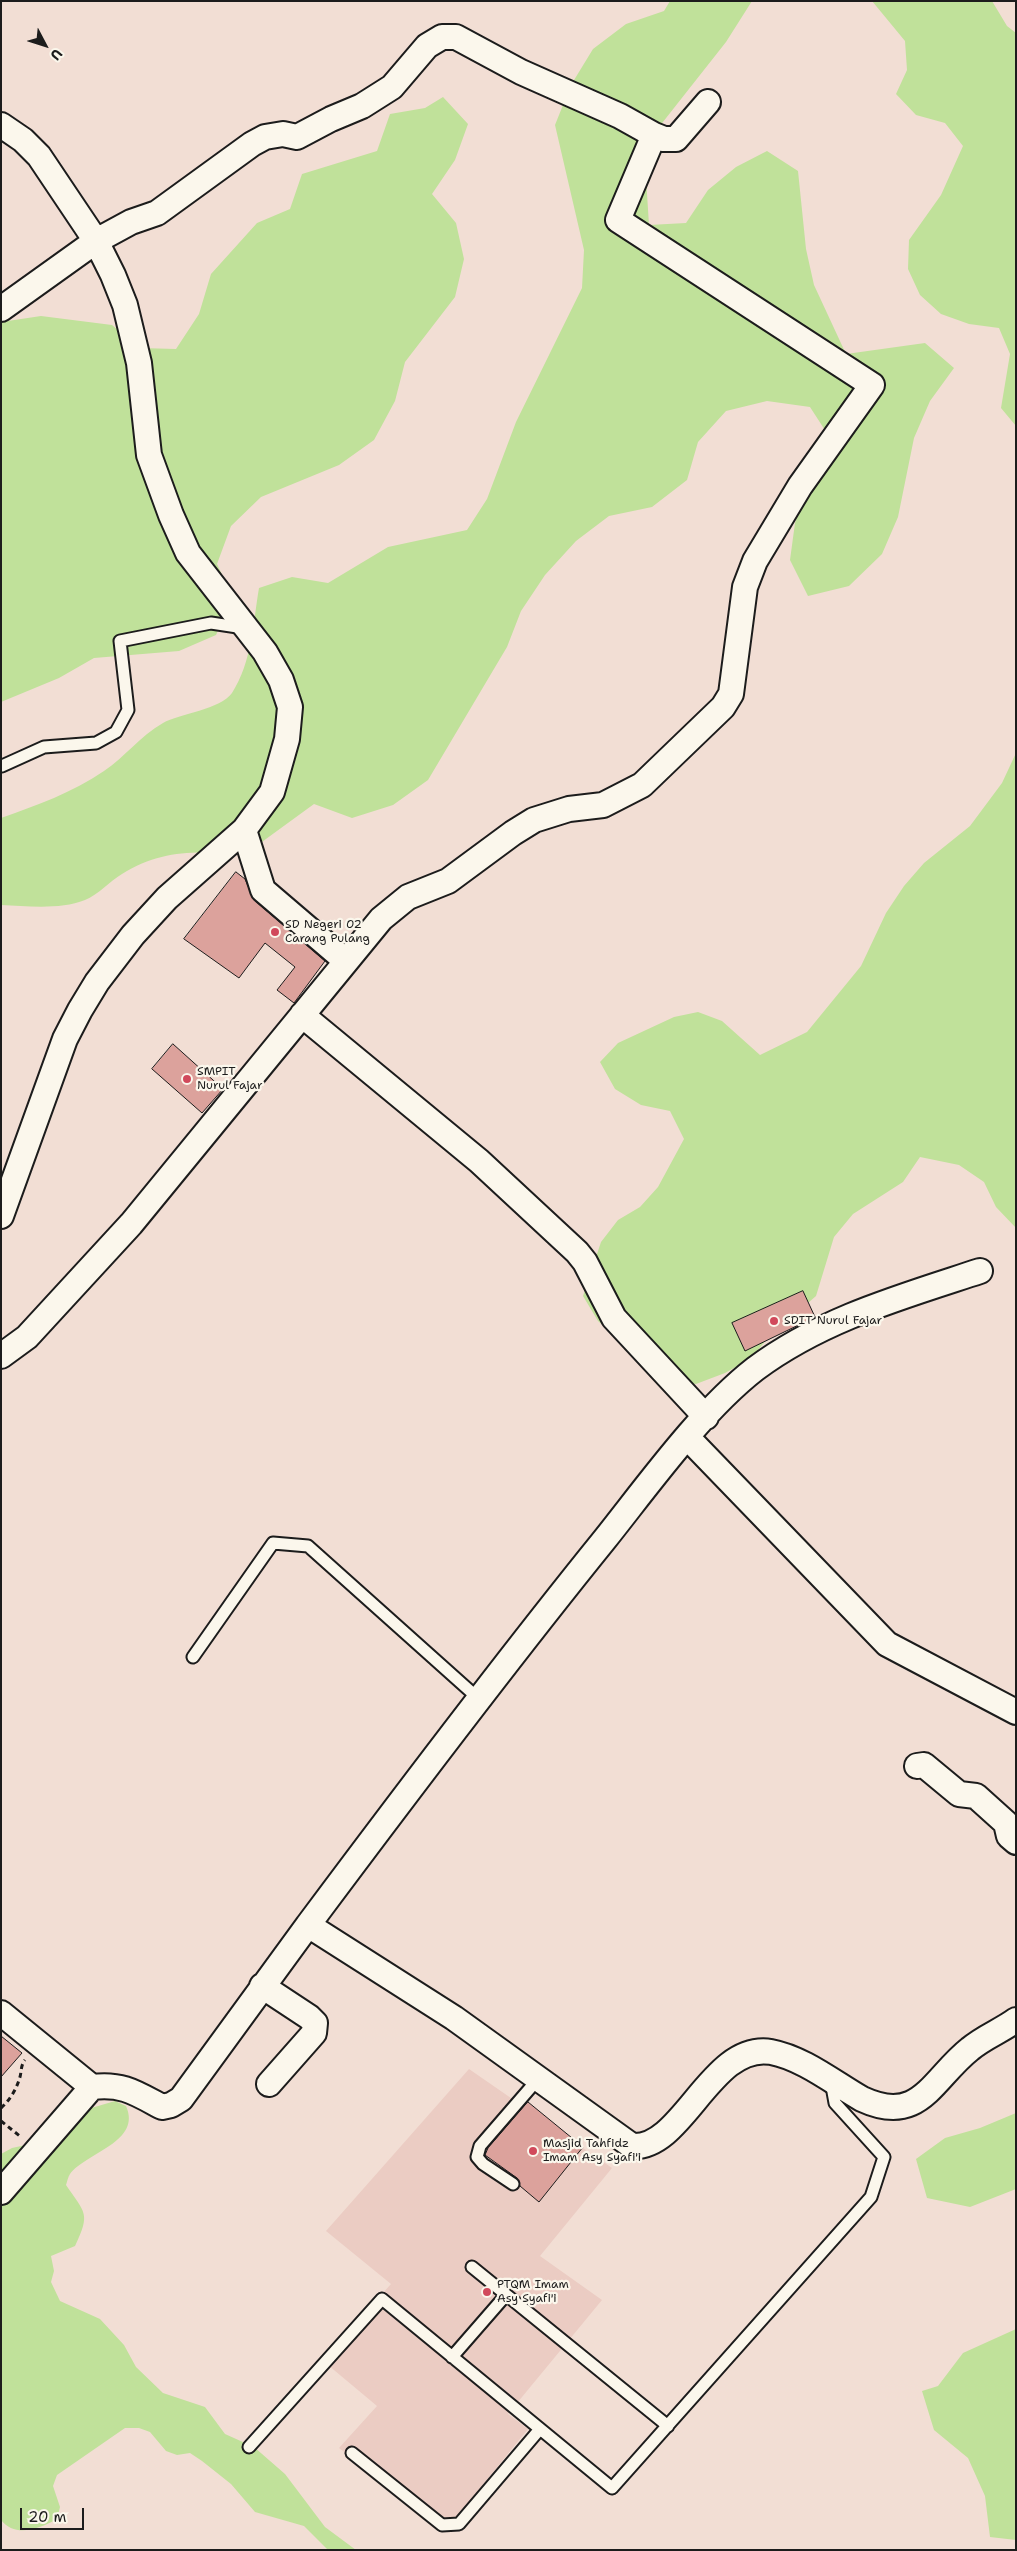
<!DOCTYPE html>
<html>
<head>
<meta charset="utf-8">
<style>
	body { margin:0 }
	#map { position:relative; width:1017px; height:2551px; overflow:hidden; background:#f2ded4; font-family:"Shantell Sans",sans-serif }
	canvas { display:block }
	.frame { position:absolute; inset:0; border:2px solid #1c1c1c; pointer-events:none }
	.north { position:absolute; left:20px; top:20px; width:50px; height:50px; -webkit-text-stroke:4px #fbf7ec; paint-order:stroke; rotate:130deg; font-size:14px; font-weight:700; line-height:20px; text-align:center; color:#1c1c1c }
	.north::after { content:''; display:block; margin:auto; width:18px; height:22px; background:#1c1c1c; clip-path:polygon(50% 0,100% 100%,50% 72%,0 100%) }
	.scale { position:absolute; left:20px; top:2508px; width:64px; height:22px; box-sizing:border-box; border:2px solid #1c1c1c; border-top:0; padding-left:6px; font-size:15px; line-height:18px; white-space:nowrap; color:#1c1c1c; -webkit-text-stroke:4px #fbf7ec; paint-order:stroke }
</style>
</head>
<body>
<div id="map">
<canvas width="1017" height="2551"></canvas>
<div class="frame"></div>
<div class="north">U</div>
<div class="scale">20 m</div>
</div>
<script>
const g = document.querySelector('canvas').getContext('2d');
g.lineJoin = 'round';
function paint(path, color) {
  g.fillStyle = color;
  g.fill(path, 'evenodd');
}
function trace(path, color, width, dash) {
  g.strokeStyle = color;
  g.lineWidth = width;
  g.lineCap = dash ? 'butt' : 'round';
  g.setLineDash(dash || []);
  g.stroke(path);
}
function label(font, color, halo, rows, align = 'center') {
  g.font = font + ' "Shantell Sans",sans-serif';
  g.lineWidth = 4.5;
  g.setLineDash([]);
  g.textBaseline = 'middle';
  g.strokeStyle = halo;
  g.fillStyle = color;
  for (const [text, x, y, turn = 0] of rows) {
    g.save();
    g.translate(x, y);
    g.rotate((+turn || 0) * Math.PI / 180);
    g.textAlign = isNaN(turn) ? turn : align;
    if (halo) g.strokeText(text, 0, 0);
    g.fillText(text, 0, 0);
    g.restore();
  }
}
paint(new Path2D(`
	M469 2069 612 2168 540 2256 602 2300 508 2414 528 2429 447 2529 339 2448 377 2406 322 2360 391 2284 326 2231Z`), '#ebccc3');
paint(new Path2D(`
	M670 1H752L726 42 644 146 649 225 686 223 708 190 736 167 767 151 798 171 806 249 814 285 846 354 925 343 954 368 930 401 914 438 898 517 882 554 849 586 808 596 790 560 795 523 807 485 835 461 832 441 810 407 767 401 726 411 698 442 687 480 652 507 609 516 576 541 545 575 521 611 507 647 428 780 393 805 352 818 314 804 244 855C199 851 162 849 122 874 110 881 98 895 85 900 60 910 27 906 1 905V818C37 805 72 793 104 771 125 757 140 736 163 723 179 714 221 709 232 693 252 662 253 623 259 588L292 577 328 583 388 547 467 530 487 499 516 422 582 288 584 250 555 125 571 85 593 49 626 24 664 11Z
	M872 1H992L1007 26 1016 33V426L1001 408 1010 354 999 328 969 324 941 314 920 295 908 269 909 240 941 195 963 146 945 123 916 115 896 94 907 70 905 41Z
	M443 97 468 124 455 160 432 194 456 223 464 259 455 297 405 362 395 401 374 440 339 465 261 497 231 526 217 564 233 598 216 635 179 651 94 658 59 678 1 702V322L41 316 112 325 140 348 176 349 199 314 211 274 257 223 290 209 302 174 377 151 390 114 425 108Z
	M1016 753V1228L996 1207 984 1182 959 1165 920 1157 903 1182 853 1214 834 1237 816 1296 769 1337 750 1359 725 1373 696 1384 665 1380 598 1321 583 1296 601 1242 618 1220 640 1207 658 1187 684 1139 670 1111 641 1105 615 1089 600 1062 618 1043 674 1017 698 1012 722 1021 760 1055 807 1032 861 966 886 913 904 886 924 863 970 826 1002 783Z
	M115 2101 126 2106C142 2142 87 2152 70 2174 68 2177 67 2182 66 2185 85 2213 91 2213 75 2246L51 2256 54 2271 51 2282 60 2301 100 2319 124 2345 136 2367 163 2393 205 2407 225 2434 254 2447 285 2474 325 2527 356 2550H328L304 2526 255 2512 231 2484 202 2461 190 2453 177 2455 166 2451 150 2432 139 2428H125L57 2475 53 2486 60 2507 57 2519C39 2529 15 2538 1 2520V2154L12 2148 44 2141 78 2112Z
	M1016 2113V2189L970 2207 927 2198 916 2159 945 2138 980 2128Z
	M1016 2329V2540L990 2537 985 2496 968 2458 934 2430 922 2391 938 2386 963 2353Z`), '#c0e19a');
const building = new Path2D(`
	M236 872 245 879 254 900 325 961 294 1003 277 990 295 967 265 943 239 978 184 939Z
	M173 1044 223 1089 202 1113 152 1069Z
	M803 1291 815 1317 745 1351 732 1323Z
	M1 2036 22 2053 1 2077Z
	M528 2102 583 2147 539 2202 520 2186 517 2178 485 2155 488 2148Z`);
paint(building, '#dca29c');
trace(building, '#1c1c1c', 1);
const service = new Path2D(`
	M2 766 44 747 96 743 116 732 128 710 120 641 211 623 244 628
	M193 1657 273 1543 308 1546 479 1699
	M513 2184 483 2164 477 2157 480 2146 538 2079
	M472 2267 668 2426
	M452 2357 506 2295
	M249 2447 382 2299 612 2488 871 2197 884 2157 835 2103 831 2081
	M352 2453 442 2525 459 2524 540 2429`);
const minor = new Path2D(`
	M1 125 23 140 39 156 96 241 113 275 125 305 139 363 149 455 171 515 188 553 265 652 281 680 290 707 287 739 272 792 244 830 167 898 133 935 97 982 80 1010 65 1039 1 1216
	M1 309 96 241 131 222 157 213 252 144 265 137 283 134 297 137 331 119 362 106 392 87 427 46 442 37H456L521 72 620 116 654 135 664 139H676L708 102
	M244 830 263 890 346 961
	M302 1015 479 1161 577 1252 585 1262 614 1318 706 1417
	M1 1356 27 1337 131 1224 381 919 408 897 448 881 513 833 534 820 569 809 603 805 642 785 723 707 731 694 745 587 755 561 800 486 872 385 618 220 654 135
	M688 1438 887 1644 1016 1712
	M917 1766 924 1765 959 1794 976 1796 1006 1823 1009 1836 1016 1842
	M308 1925C405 1795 503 1665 605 1539 648 1485 701 1411 755 1369 822 1319 901 1297 980 1271
	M262 1986 309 2017 315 2023 314 2033 269 2084
	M1 2013 92 2087
	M1 2192 92 2087C122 2083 136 2093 162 2107L171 2105 181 2099 308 1925 454 2018 632 2146C683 2150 711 2042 771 2052 803 2058 834 2083 862 2099 920 2126 932 2079 970 2049 984 2037 1001 2031 1016 2020`);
trace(service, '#1c1c1c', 15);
trace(minor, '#1c1c1c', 28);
trace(new Path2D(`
	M1 2108C9 2101 16 2090 19 2080 22 2073 20 2066 25 2060
	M1 2121 21 2137`), '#1c1c1c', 3, [5, 4]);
trace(service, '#fbf7ec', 11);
trace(minor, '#fbf7ec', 24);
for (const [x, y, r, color] of [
	[275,932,5,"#d1495b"],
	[187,1079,5,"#d1495b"],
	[774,1321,5,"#d1495b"],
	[533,2151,5,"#d1495b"],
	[487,2292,5,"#d1495b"]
]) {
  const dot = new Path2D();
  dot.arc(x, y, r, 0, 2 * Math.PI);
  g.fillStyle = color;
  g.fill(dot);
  trace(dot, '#fbf7ec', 2);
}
label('12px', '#1c1c1c', '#fbf7ec', [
	["SD Negeri 02",285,925],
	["Carang Pulang",285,939],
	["SMPIT",197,1072],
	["Nurul Fajar",197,1086],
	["SDIT Nurul Fajar",784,1321],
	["Masjid Tahfidz",543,2144],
	["Imam Asy Syafi'i",543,2158],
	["PTQM Imam",497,2285],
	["Asy Syafi'i",497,2299]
], 'left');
</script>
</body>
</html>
